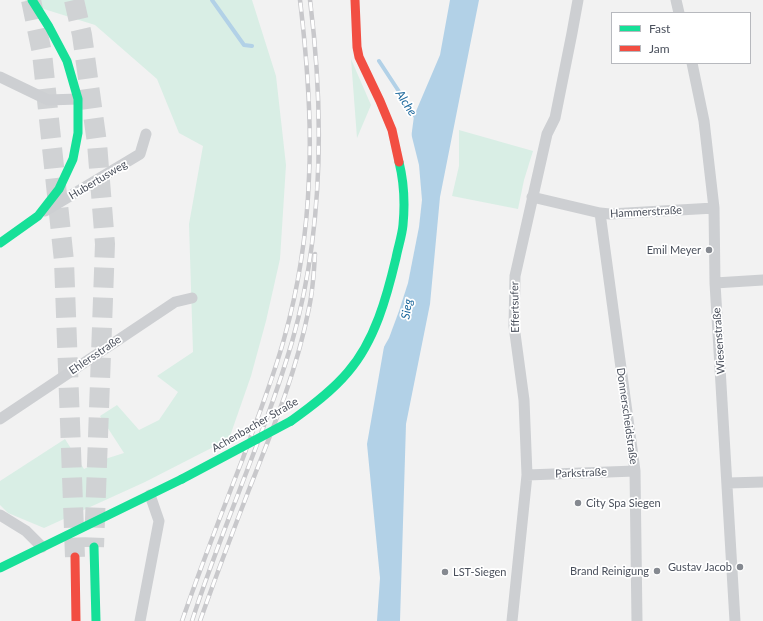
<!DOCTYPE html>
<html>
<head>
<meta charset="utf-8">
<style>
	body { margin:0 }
	#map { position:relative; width:763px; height:621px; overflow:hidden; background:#f2f2f2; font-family:Lato,sans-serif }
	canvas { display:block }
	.legend { position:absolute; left:611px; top:12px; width:140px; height:52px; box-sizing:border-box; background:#fff; border:1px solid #b7b9be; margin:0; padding:5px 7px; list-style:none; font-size:12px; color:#4a505c }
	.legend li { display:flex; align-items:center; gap:8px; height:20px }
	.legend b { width:20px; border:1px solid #b7b9be }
</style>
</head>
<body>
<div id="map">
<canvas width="763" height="621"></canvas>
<ul class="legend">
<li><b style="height:5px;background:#16e098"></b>Fast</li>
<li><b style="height:5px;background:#f24e42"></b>Jam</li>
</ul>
</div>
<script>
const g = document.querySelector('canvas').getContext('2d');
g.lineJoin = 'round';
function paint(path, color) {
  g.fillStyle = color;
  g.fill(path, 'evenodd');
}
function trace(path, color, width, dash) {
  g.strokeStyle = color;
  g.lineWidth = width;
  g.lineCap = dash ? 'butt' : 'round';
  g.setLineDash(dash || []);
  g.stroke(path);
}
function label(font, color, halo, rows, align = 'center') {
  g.font = font + ' Lato,sans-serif';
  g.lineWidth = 3.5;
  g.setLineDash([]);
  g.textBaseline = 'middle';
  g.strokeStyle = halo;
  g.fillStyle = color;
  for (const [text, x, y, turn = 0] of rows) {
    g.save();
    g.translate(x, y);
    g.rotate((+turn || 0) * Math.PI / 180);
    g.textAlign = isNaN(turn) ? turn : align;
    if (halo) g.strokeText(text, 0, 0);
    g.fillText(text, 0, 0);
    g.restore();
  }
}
paint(new Path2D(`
	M25 0H252L276 76 286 165 280 259 266 321 251 376 229 439 145 482 44 528 8 513 0 505V481L65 439 84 469 102 460 124 453 100 416 117 405 139 430 159 420 178 392 157 376 193 352 189 224 203 146 179 133 157 79 95 25 28 4Z
	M351 59 371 105 357 138Z
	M459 130 533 151 524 180 518 209 452 196 459 166Z`), '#d9eee5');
paint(new Path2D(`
	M450 0H479L440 197 430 304 406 424 400 621H377L380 578 367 444 385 341 405 184 414 116 440 55Z`), '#b2d1e7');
paint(new Path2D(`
	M411 133 419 165 422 200 419 227 408 283 399 311 389 338 381 352 403 183 410 134Z`), '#f2f2f2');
trace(new Path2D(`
	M212 0 244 45 252 46
	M379 61 417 119`), '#b2d1e7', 4);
trace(new Path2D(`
	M31 0 42 53 64 261 75 557
	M74 0 82 35 97 143 105 244 94 547`), '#d0d2d4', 20, [20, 10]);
trace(new Path2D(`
	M676 0 679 13
	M692 63 704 121 714 208 715 283 735 621
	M0 77 48 100 78 99
	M532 197 600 213 610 214 714 208
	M45 211 140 154 146 134
	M600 213 635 471 637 621
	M715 283 763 280
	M0 419 175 302 192 298
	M527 475 635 471
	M728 483 763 482
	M0 515 26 531 42 547
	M140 621 159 521 150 495
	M512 621 527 475 524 400 514 326 515 276 547 134 555 118 572 33 578 0`), '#cdcfd2', 11);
trace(new Path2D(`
	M0 243 38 216 59 189 73 159 78 133V99L67 61 49 27 32 0
	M291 421C312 406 332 391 348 372 375 341 387 296 396 258 398 247 402 236 403 225 405 204 404 182 399 162
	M94 547 96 621
	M0 568 182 479`), '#16e098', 9);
trace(new Path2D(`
	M355 0 357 47 359 57 380 101 392 130 399 162
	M75 557 76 621`), '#f24e42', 9);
const rail = new Path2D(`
	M182 621C201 566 222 512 243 458 257 419 273 379 284 339 299 286 307 231 309 177 312 118 307 59 300 0
	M192 621C222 527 264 437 292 342 323 233 324 112 310 0
	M200 621C216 576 233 531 250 487 273 429 297 370 309 308 313 290 314 272 315 254`);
trace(rail, '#c8c8cb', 4.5);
trace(rail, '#fff', 3, [9]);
trace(new Path2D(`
	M182 479 291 421`), '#16e098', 9);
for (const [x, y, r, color] of [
	[709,250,4,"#858990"],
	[578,503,4,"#858990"],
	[740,567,4,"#858990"],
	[657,571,4,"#858990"],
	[445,572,4,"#858990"]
]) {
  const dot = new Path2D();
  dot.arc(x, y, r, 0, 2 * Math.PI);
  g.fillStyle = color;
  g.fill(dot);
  trace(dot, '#fff', 1.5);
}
label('11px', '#4a505c', '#fff', [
	["Hubertusweg",98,180,-31],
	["Hammerstraße",646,212,-3],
	["Effertsufer",515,307,-91],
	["Wiesenstraße",719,341,-94],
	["Ehlersstraße",95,355,-34],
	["Donnerscheidstraße",627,416,82],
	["Achenbacher Straße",255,425,-30],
	["Parkstraße",581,473,-2]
]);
label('11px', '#4a505c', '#fff', [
	["Emil Meyer",701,250],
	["City Spa Siegen",586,503,"left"],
	["Gustav Jacob",732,567],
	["Brand Reinigung",649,571],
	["LST-Siegen",453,572,"left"]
], 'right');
label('italic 12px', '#1d689c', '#fff', [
	["Alche",406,103,57],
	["Sieg",407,309,-81]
]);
</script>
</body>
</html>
